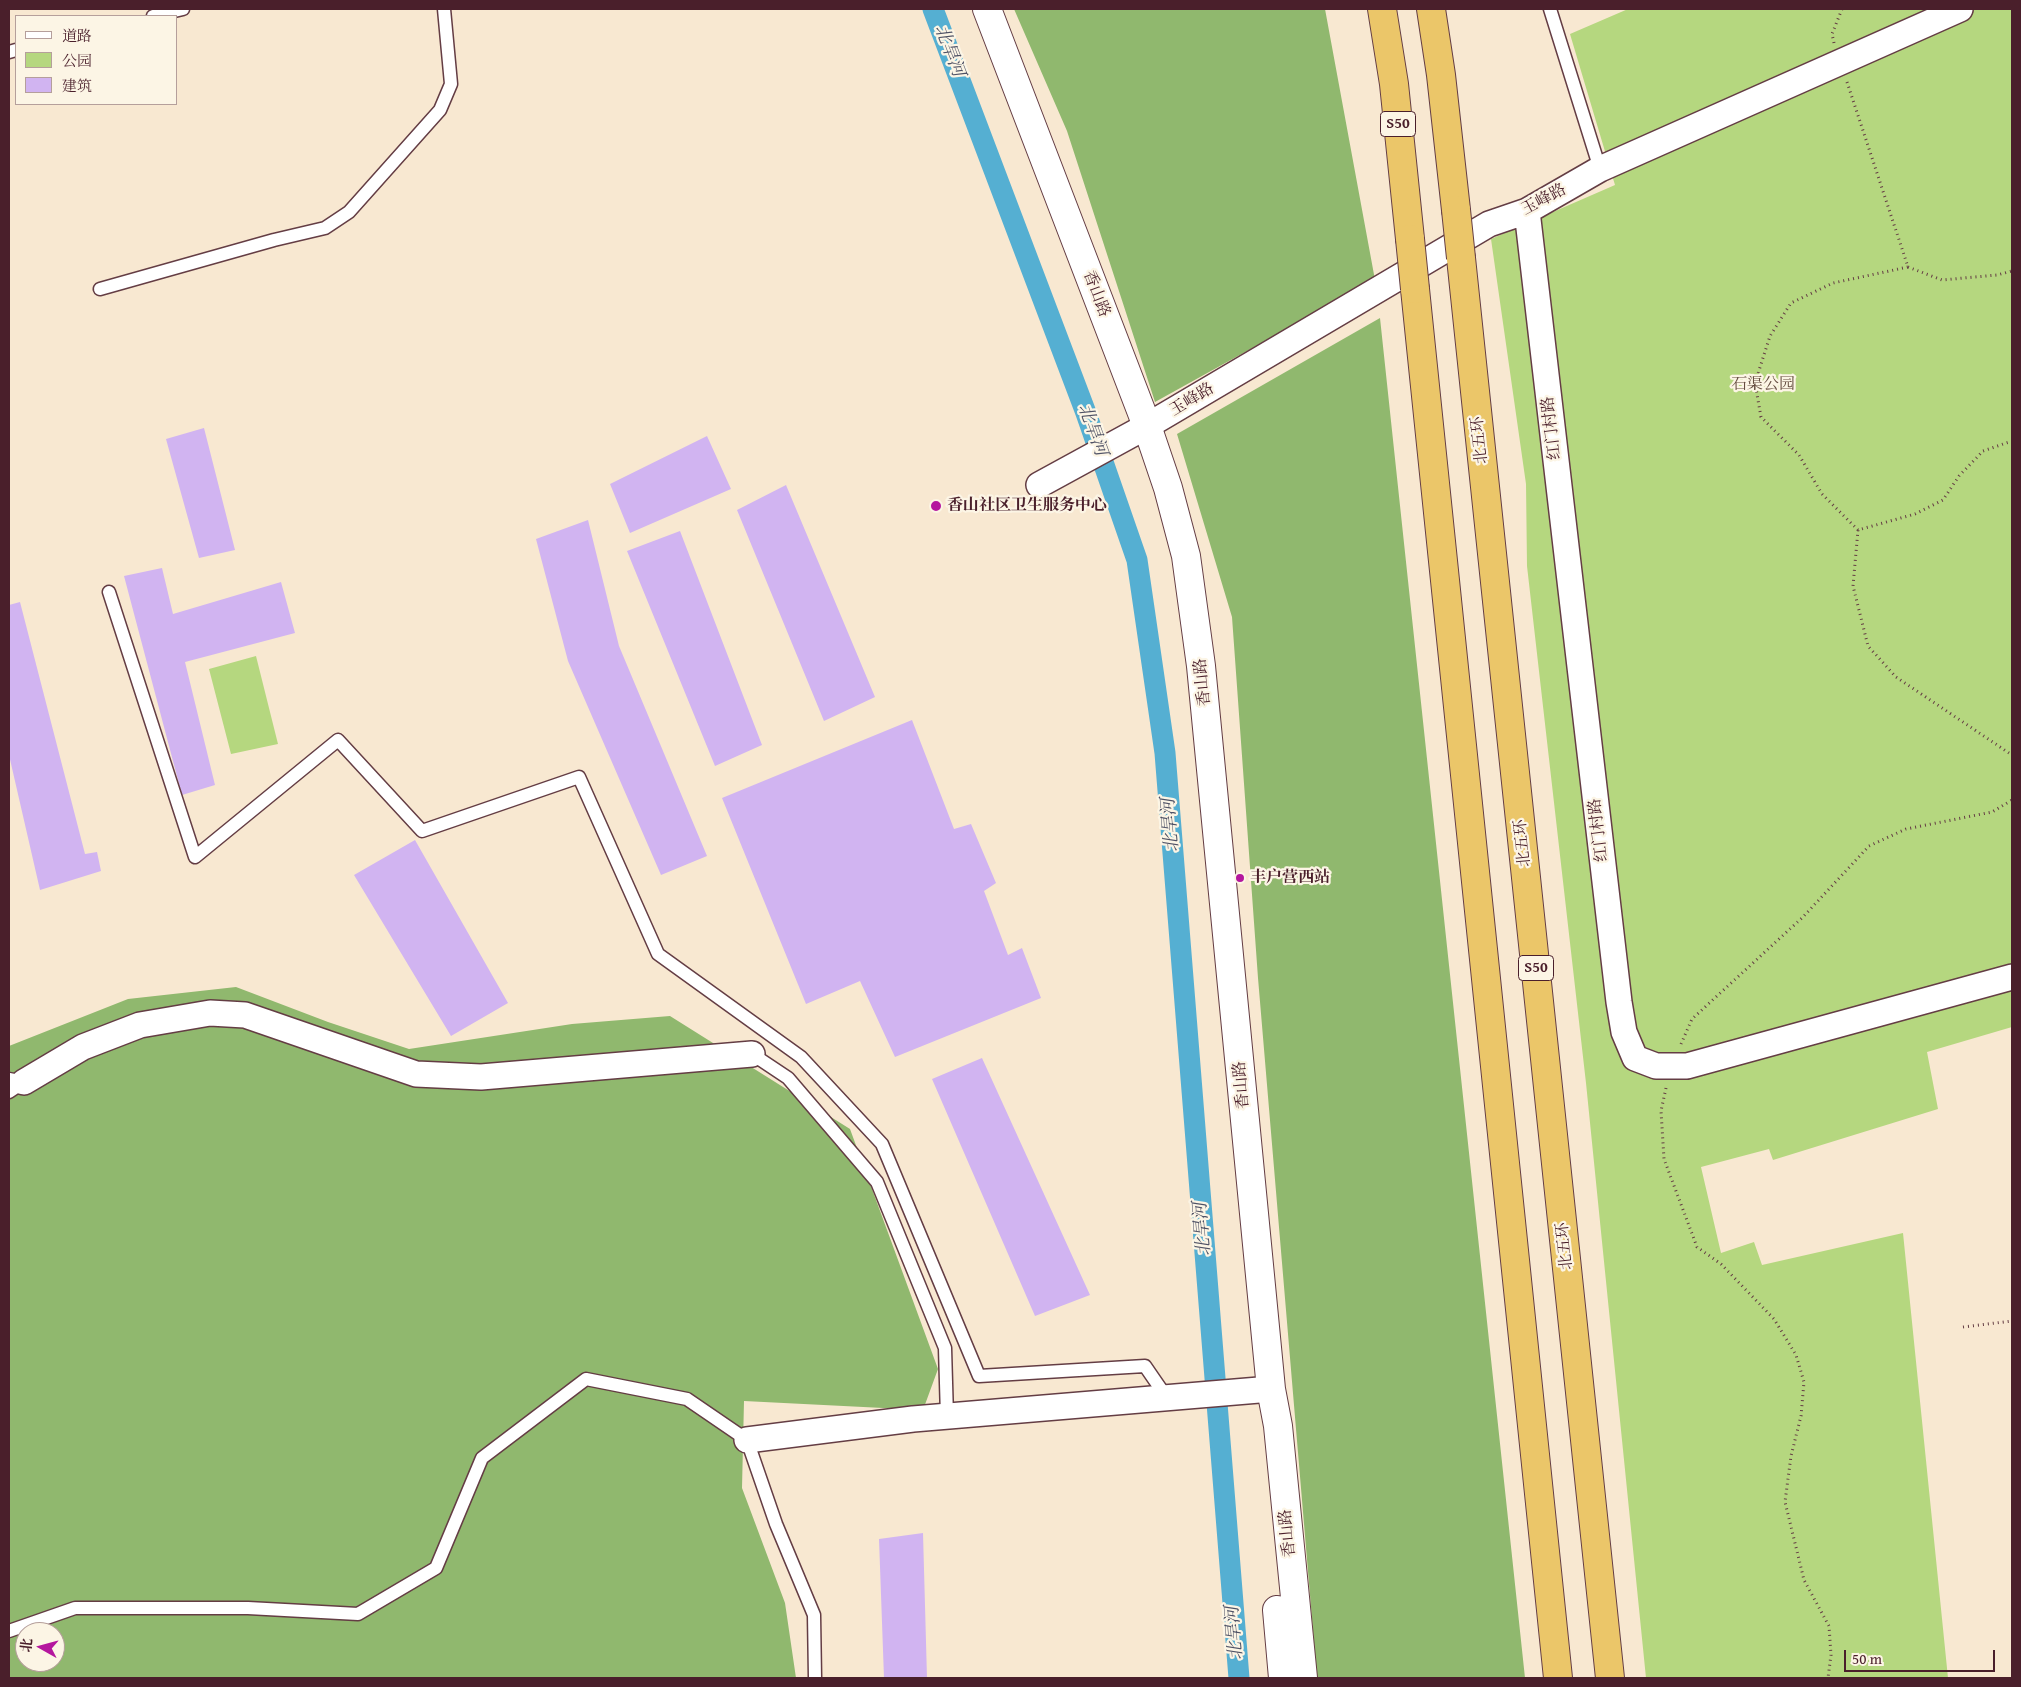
<!DOCTYPE html>
<html>
<head>
<meta charset="utf-8">
<style>
	body { margin:0 }
	#map { position:relative; width:2021px; height:1687px; overflow:hidden; background:#f8e8d1; font-family:"Gentium Book Plus","Noto Serif SC",serif }
	canvas { display:block }
	.frame { position:absolute; inset:0; border:10px solid #4a1f2b; pointer-events:none }
	.legend { position:absolute; left:15px; top:15px; width:162px; height:90px; box-sizing:border-box; background:#fcf5e5; border:1px solid #b59f9b; margin:0; padding:6px 9px; list-style:none; font-size:15px; color:#4a1f2b }
	.legend li { display:flex; align-items:center; gap:10px; height:25px }
	.legend b { width:25px; border:1px solid #b59f9b }
	.north { position:absolute; left:15px; top:1622px; width:50px; height:50px; box-sizing:border-box; background:#fcf5e5; border:1px solid #b59f9b; border-radius:50%; rotate:277deg; font-size:14px; font-weight:700; line-height:20px; text-align:center; color:#4a1f2b }
	.north::after { content:''; display:block; margin:auto; width:18px; height:22px; background:#b5179e; clip-path:polygon(50% 0,100% 100%,50% 72%,0 100%) }
	.scale { position:absolute; left:1844px; top:1650px; width:151px; height:22px; box-sizing:border-box; border:2px solid #4a1f2b; border-top:0; padding-left:6px; font-size:15px; line-height:18px; white-space:nowrap; color:#4a1f2b; -webkit-text-stroke:4px #fcf5e5; paint-order:stroke }
</style>
</head>
<body>
<div id="map">
<canvas width="2021" height="1687"></canvas>
<div class="frame"></div>
<ul class="legend">
<li><b style="height:6px;background:#fff"></b>道路</li>
<li><b style="height:14px;background:#b5d77f"></b>公园</li>
<li><b style="height:14px;background:#d1b4f1"></b>建筑</li>
</ul>
<div class="north">北</div>
<div class="scale">50 m</div>
</div>
<script>
const g = document.querySelector('canvas').getContext('2d');
g.lineJoin = 'round';
function paint(path, color) {
  g.fillStyle = color;
  g.fill(path, 'evenodd');
}
function trace(path, color, width, dash) {
  g.strokeStyle = color;
  g.lineWidth = width;
  g.lineCap = dash ? 'butt' : 'round';
  g.setLineDash(dash || []);
  g.stroke(path);
}
function label(font, color, halo, rows, align = 'center') {
  g.font = font + ' "Gentium Book Plus","Noto Serif SC",serif';
  g.lineWidth = 4.5;
  g.setLineDash([]);
  g.textBaseline = 'middle';
  g.strokeStyle = halo;
  g.fillStyle = color;
  for (const [text, x, y, turn = 0] of rows) {
    g.save();
    g.translate(x, y);
    g.rotate((+turn || 0) * Math.PI / 180);
    g.textAlign = isNaN(turn) ? turn : align;
    if (halo) g.strokeText(text, 0, 0);
    g.fillText(text, 0, 0);
    g.restore();
  }
}
paint(new Path2D(`
	M1628 9H2012V1027L1927 1052 1938 1109 1773 1160 1769 1149 1701 1167 1721 1253 1754 1242 1762 1265 1903 1233 1948 1678H1646L1586 1083 1527 566 1526 484 1491 239 1615 185 1570 34Z
	M256 656 278 744 231 754 209 669Z`), '#b5d77f');
paint(new Path2D(`
	M1014 9H1325L1375 280 1155 402 1067 131Z
	M1380 318 1525 1678H1317L1258 978 1232 617 1177 434Z
	M236 987 328 1022 409 1049 572 1024 670 1016 850 1129 938 1369 923 1410 744 1401 742 1488 785 1603 796 1678H9V1046L128 999ZM25 1632H55V1662H25Z`), '#90b86e');
trace(new Path2D(`
	M933 9 1086 413 1137 560 1165 753 1239 1678`), '#55afd2', 21);
paint(new Path2D(`
	M204 428 235 550 199 558 166 439Z
	M707 436 731 489 630 533 610 484Z
	M786 485 875 697 824 721 737 510Z
	M588 520 619 646 707 856 661 875 568 661 536 539Z
	M680 531 762 745 715 766 627 551Z
	M162 568 173 614 281 582 295 633 185 662 215 785 182 795 124 576Z
	M20 602 85 854 97 852 101 871 40 890 9 755V605Z
	M912 720 954 829 971 824 996 883 984 891 1008 955 1022 948 1041 998 895 1057 860 981 806 1004 722 798Z
	M415 840 508 1003 451 1036 354 875Z
	M982 1058 1090 1295 1035 1316 932 1079Z
	M923 1533 927 1678H884L879 1539Z`), '#d1b4f1');
const service = new Path2D(`
	M1550 9 1600 169
	M153 16 183 9
	M9 52 16 50
	M100 289 274 240 325 228 349 212 440 110 451 84 444 9
	M109 592 195 857 338 740 422 831 579 777 658 954 801 1057 882 1144 979 1376 1145 1366 1167 1398
	M752 1054 788 1078 877 1182 945 1348 947 1417
	M9 1079 24 1082 9 1092
	M9 1631 75 1608H248L358 1614 436 1568 482 1458 586 1379 687 1399 747 1440 776 1524 814 1615 815 1678`);
const minor = new Path2D(`
	M1527 211 1619 1002 1624 1032 1635 1058 1656 1066H1687L2012 977
	M1039 485 1147 426 1489 224 1527 211 1600 169 1960 9
	M24 1082 83 1047 140 1025 210 1013 245 1015 416 1074 481 1077 752 1054
	M747 1440 913 1419 1271 1389`);
const tertiary = new Path2D(`
	M987 9 1147 426 1168 488 1186 556 1201 666 1271 1389 1278 1426 1303 1678
	M1277 1610 1283 1678`);
const motorway = new Path2D(`
	M1382 9 1394 84 1410 239
	M1431 9 1441 75 1456 210
	M1461 258 1610 1678
	M1415 289 1558 1678`);
trace(service, '#643d44', 15);
trace(minor, '#643d44', 28);
trace(tertiary, '#643d44', 30);
trace(motorway, '#643d44', 30);
trace(new Path2D(`
	M1834 43 1832 34 1842 9
	M1847 82 1908 267 1833 283 1791 303 1770 336 1755 383 1761 417 1799 455 1822 494 1858 530 1915 514 1943 500 1959 476 1983 451 2012 441
	M1908 267 1942 280 1997 275 2012 271
	M1858 530 1853 586 1868 646 1896 677 2012 755
	M1681 1044 1692 1019 1803 917 1869 846 1906 829 1992 812 2012 800
	M1666 1088 1661 1111 1664 1159 1697 1247 1721 1264 1774 1319 1796 1355 1804 1382 1801 1416 1791 1456 1785 1502 1804 1580 1829 1626 1831 1655 1828 1678
	M1963 1327 2012 1321`), '#643d44', 3, [1, 4]);
trace(service, '#fff', 12);
trace(minor, '#fff', 25);
trace(tertiary, '#fff', 28);
trace(motorway, '#ebc669', 28);
const motorwayBridge = new Path2D(`
	M1456 210 1461 258
	M1410 239 1415 289`);
trace(motorwayBridge, '#643d44', 30, []);
trace(motorwayBridge, '#ebc669', 28);
for (const [x, y, r, color] of [
	[936,506,6,"#b5179e"],
	[1240,878,5,"#b5179e"]
]) {
  const dot = new Path2D();
  dot.arc(x, y, r, 0, 2 * Math.PI);
  g.fillStyle = color;
  g.fill(dot);
  trace(dot, '#fcf5e5', 2);
}
for (const [x, y, w] of [
	[1398,124,35],
	[1536,968,35]
]) {
  const box = new Path2D();
  box.roundRect(x - w / 2, y - 12.5, w, 25, 4);
  g.fillStyle = '#fcf5e5';
  g.fill(box);
  trace(box, '#4a1f2b', 1);
}
label('bold 15px', '#4a1f2b', null, [
	["S50",1398,124],
	["S50",1536,968]
]);
label('16px', '#4a1f2b', '#fcf5e5', [
	["玉峰路",1544,200,-28],
	["香山路",1096,294,69],
	["玉峰路",1192,400,-31],
	["红门村路",1552,428,-97],
	["北五环",1480,440,-96],
	["香山路",1203,682,-96],
	["红门村路",1599,830,-97],
	["北五环",1523,843,-96],
	["香山路",1242,1085,-95],
	["北五环",1565,1246,-96],
	["香山路",1288,1533,-96]
]);
label('16px', '#654d40', '#fcf5e5', [
	["石渠公园",1763,385]
]);
label('bold 16px', '#4a1f2b', '#fcf5e5', [
	["香山社区卫生服务中心",947,506],
	["丰户营西站",1250,878]
], 'left');
label('italic 18px', '#4e5165', '#fcf5e5', [
	["北旱河",949,51,69],
	["北旱河",1092,430,70],
	["北旱河",1171,825,-95],
	["北旱河",1203,1229,-95],
	["北旱河",1235,1633,-95]
]);
</script>
</body>
</html>
